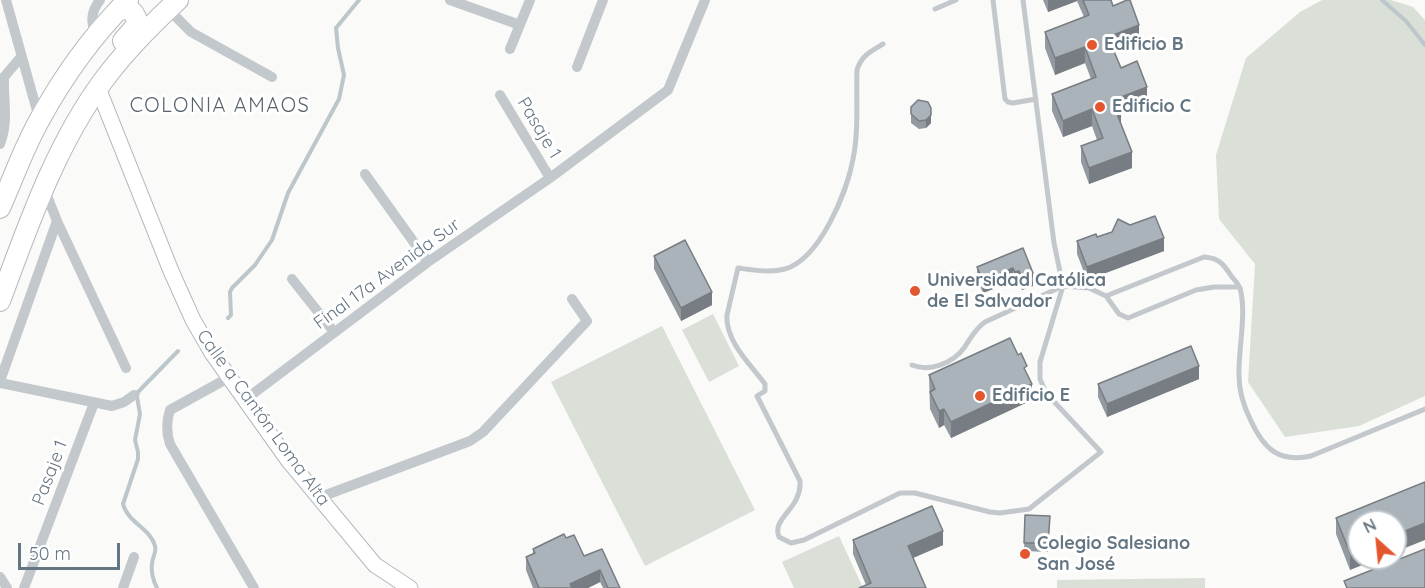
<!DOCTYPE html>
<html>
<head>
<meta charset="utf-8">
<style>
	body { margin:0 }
	#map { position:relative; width:1425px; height:588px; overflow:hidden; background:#fafaf8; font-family:Quicksand,sans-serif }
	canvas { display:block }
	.north { position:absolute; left:1347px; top:510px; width:60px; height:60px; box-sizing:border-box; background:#fff; border:2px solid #c1c8cd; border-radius:50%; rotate:333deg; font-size:16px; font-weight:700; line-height:24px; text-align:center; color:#657683 }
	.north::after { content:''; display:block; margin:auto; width:21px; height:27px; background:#e4572e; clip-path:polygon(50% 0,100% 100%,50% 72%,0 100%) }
	.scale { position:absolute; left:18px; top:543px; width:102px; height:27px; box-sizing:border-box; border:3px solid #657683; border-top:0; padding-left:8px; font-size:18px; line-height:21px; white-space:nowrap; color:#657683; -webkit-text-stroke:4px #fff; paint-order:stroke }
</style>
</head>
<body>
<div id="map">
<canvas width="1425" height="588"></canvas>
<div class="north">N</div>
<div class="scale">50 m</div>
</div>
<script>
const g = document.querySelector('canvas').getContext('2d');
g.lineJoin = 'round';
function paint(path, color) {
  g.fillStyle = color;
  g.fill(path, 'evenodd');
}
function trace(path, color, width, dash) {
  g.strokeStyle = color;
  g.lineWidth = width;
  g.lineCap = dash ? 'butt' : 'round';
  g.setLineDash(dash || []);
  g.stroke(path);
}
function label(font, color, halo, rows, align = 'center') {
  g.font = font + ' Quicksand,sans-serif';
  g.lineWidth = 6;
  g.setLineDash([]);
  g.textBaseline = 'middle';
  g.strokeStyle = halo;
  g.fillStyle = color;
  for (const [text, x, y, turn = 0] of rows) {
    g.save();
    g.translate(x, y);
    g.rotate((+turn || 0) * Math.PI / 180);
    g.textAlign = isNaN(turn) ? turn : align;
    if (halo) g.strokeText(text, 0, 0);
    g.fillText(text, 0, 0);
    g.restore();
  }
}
paint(new Path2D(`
	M1322 0H1391L1413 7 1425 20V396L1359 426 1285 437 1248 382 1255 264 1219 219 1216 155 1246 58 1300 12Z
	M713 314 739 366 709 382 682 330Z
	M662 326 755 510 645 566 551 382Z
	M839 536 863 588H794L782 562Z
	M1205 578V588H1057V580Z`), '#dadfd7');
trace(new Path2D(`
	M1382 0 1406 21 1425 45
	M228 318 231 315 230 292 232 288 255 265 272 240 288 193 339 99 344 75 338 48 336 28 359 0
	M157 588C153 580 151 573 152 564 152 558 157 552 155 546 151 529 128 523 123 504L138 459V452L135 440 140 414 137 397 138 392 178 351`), '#bbc7cb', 4);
const secondary = new Path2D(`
	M98 88 171 271 193 320 212 353 288 460 375 565 410 588`);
const highway = new Path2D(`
	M118 10C129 8 134 10 137 21L135 27 123 41
	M0 208C13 179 24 147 40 119 63 77 94 34 128 0
	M0 301C28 226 55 146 103 81 125 51 151 25 178 0`);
trace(secondary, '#b3babf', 17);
trace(highway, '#b4b9bd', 22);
trace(new Path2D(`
	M993 0 1005 99 1008 102 1013 103 1036 99
	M935 9 956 0
	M883 44C871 51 861 56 857 70 856 99 859 130 853 159 847 192 820 259 785 269 770 273 753 270 738 268L727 315C725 341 751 365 765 384V391L757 396 800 481C802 509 771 518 779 537L791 543 804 540 900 493H915L990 512 1000 513 1029 509 1101 452 1046 393 1040 379V362L1063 286 1054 243 1023 0
	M1106 296 1204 257C1220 258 1224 265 1232 277 1235 280 1238 284 1240 288 1247 314 1238 350 1239 376 1239 392 1244 407 1251 421 1264 449 1279 463 1311 456L1425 409
	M912 365C929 372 952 364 964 348 971 338 974 330 985 322L1063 286 1089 288 1106 296 1119 314 1128 318 1196 290 1214 287H1239`), '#c3c8cc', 5);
trace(new Path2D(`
	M6 0 39 118
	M450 0 520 25
	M168 9 191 32 272 77
	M96 37C91 22 90 13 100 0
	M510 49 530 0
	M577 67 603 0
	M500 95 550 178
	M0 144C9 120 3 101 4 77L21 57
	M365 174 428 262
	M44 188 57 221 126 368
	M292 279 334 332
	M230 377 170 410C166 422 166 432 170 444L254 588
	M0 381 57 221
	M0 383 112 406 124 402 134 395
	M246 399 428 262 550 178 668 90 705 0
	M318 498 470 441 483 432 587 321 572 299
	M0 577 7 588
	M24 588 94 403
	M123 588 134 557`), '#c3c8cc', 10);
trace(secondary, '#fff', 15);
trace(highway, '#fff', 20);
paint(new Path2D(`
	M1043 0H1111L1113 6 1139 41 1114 51 1121 68 1147 103 1121 113V124L1132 168 1089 184 1081 162V146L1097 140 1092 126 1063 137 1052 111V94L1091 79 1085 63 1055 75 1045 48V32L1084 17 1077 1 1048 12Z
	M911 107 931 117V123L926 128 919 129 911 123Z
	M1097 237 1164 251 1087 280 1077 254V241Z
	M1023 248 1033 286 1022 290 1019 284 1015 285 1013 281 983 293 977 280V267Z
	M654 256 712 305 681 321 654 269Z
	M1027 374 1032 400 951 438 944 425 939 428 930 409 929 375Z
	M1199 379 1107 417 1098 397V384Z
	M1425 482 1350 570 1336 534V518Z
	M1025 515 1050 516 1048 552 1024 551Z
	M566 538 584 556 620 588H603L600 582 588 588H533L526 570V557L533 554V549Z
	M853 540 943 545 913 558 926 588 866 585 853 554Z`), '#929a9f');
paint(new Path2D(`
	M1048 0H1077V1L1048 12Z
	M1139 25V41L1108 53V37Z
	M1085 47V63L1055 75V58Z
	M1147 87V103L1121 113V129L1117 130 1116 99Z
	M931 108V123L926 128V120Z
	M1092 109V126L1063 137V121Z
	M1132 152V168L1089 184V168Z
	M1164 238V251L1087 280V267Z
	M1013 268V281L983 293V281Z
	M1019 271V284L1015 285V272Z
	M1033 273V286L1022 290V278Z
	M712 292V305L681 321V308Z
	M1199 366V379L1107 417V404Z
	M1032 384V400L951 438V422Z
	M944 409V425L939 428V411Z
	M1425 523V540L1395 552V535Z
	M943 531V545L908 560V546Z
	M1359 550V558H1380L1350 570V553Z
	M600 570V582L588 588H570V584Z`), '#777d82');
const building = new Path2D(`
	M1083 0H1111L1113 6 1127 0H1130L1139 25 1108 37 1121 68 1137 61 1147 87 1116 99 1121 112 1117 114 1132 152 1089 168 1081 146 1103 138 1092 109 1063 121 1052 94 1096 77 1085 47 1055 58 1045 32 1089 15Z
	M918 100 928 102 931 108V115L926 120 919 121 911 114V107Z
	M1155 216 1164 238 1087 267 1077 241 1096 234 1097 237 1112 232 1118 219 1130 225Z
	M685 240 712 292 681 308 654 256Z
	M1023 248 1033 273 1022 278 1019 271 1015 272 1013 268 983 281 977 267Z
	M1010 338 1018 355 1021 353 1027 366 1024 368 1032 384 951 422 944 409 939 411 930 392 935 389 929 375Z
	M1191 346 1199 366 1107 404 1098 384Z
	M1425 482V523L1395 535V522H1359V550L1350 553 1336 518Z
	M932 506 943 531 908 546 926 588H859L871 583 853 540Z
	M1025 515 1050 516 1048 543H1024Z
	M564 534 566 538 574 535 584 556 602 549 620 588H608L600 570 570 584 572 588H539L526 557 535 553 533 549Z
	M1425 549V588H1347L1344 581Z`);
paint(building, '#aab3b9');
trace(building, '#777d82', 1.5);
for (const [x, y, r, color] of [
	[1092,45,6,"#e4572e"],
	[1100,107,6,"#e4572e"],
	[915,291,6,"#e4572e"],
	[980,396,6,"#e4572e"],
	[1025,554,6,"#e4572e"]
]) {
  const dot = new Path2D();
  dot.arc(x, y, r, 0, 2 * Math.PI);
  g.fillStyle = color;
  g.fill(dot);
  trace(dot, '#fff', 2);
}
label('bold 18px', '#657683', '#fff', [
	["Edificio B",1104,45],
	["Edificio C",1112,107],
	["Universidad Católica",927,281],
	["de El Salvador",927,302],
	["Edificio E",992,396],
	["Colegio Salesiano",1037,544],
	["San José",1037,565]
], 'left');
label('18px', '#657683', '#fff', [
	["Pasaje 1",539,128,59],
	["Final 17a Avenida Sur",387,274,-36],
	["Calle a Cantón Loma Alta",263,418,54],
	["Pasaje 1",50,473,-69]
]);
g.letterSpacing = '1.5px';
label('20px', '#57646e', '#fff', [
	["COLONIA AMAOS",220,106]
]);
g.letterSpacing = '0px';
</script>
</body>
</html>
